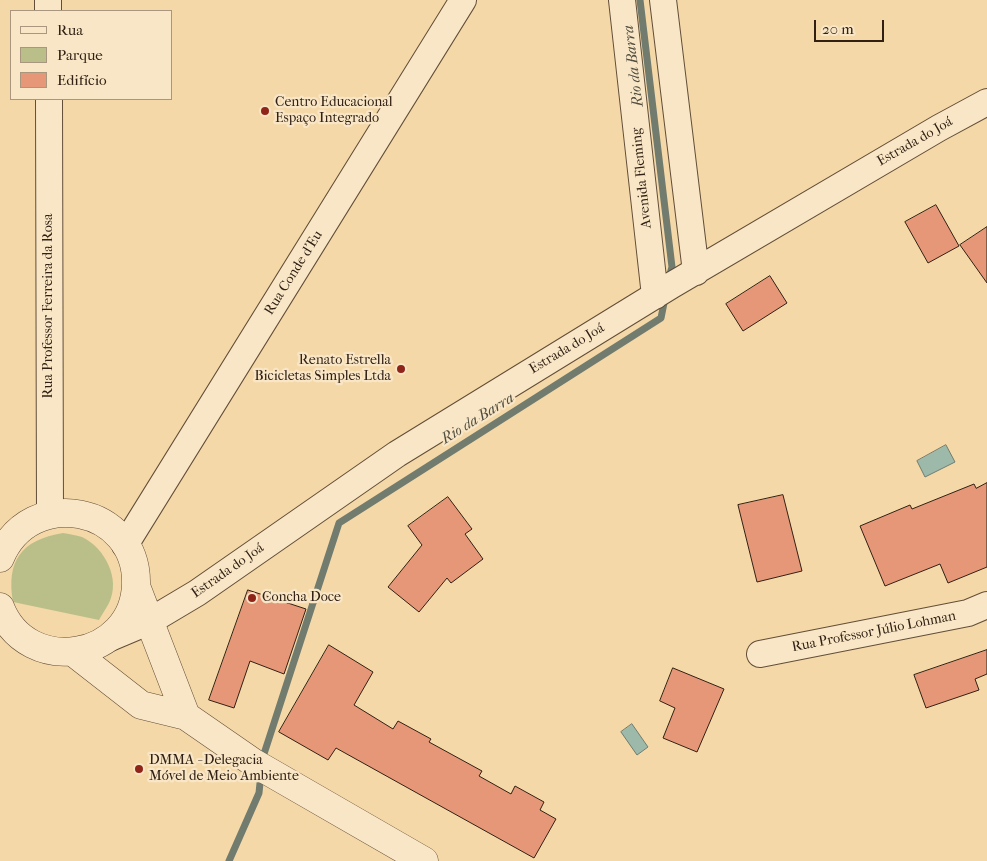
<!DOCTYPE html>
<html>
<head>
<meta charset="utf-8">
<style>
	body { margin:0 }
	#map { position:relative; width:987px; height:861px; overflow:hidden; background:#f5d8a8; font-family:"IM FELL French Canon",serif }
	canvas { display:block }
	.legend { position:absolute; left:10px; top:10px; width:162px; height:90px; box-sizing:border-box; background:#f8e6c6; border:1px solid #a8977e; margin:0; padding:6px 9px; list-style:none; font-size:15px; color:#312013 }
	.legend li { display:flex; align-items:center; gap:10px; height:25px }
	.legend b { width:25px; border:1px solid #a8977e }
	.scale { position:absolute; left:814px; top:20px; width:70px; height:22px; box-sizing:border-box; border:2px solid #312013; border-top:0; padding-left:6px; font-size:15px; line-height:18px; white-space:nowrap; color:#312013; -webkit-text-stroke:4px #f8e6c6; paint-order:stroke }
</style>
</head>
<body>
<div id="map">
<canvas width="987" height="861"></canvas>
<ul class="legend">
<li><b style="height:6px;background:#f8e6c6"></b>Rua</li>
<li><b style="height:14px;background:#babf89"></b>Parque</li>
<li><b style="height:14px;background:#e69777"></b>Edifício</li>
</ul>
<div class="scale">20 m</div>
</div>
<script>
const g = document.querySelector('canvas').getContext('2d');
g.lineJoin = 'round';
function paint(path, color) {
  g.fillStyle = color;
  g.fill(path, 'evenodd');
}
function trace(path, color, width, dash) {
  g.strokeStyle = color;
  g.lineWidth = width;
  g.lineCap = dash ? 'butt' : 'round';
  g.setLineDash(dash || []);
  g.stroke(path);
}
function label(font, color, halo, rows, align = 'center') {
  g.font = font + ' "IM FELL French Canon",serif';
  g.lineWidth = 4.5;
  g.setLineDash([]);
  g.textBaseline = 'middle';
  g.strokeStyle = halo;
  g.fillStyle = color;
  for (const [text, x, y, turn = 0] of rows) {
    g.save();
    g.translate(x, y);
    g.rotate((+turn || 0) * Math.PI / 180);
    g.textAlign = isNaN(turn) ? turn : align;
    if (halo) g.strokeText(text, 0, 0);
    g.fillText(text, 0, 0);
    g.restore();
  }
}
paint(new Path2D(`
	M63 533C69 534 76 535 82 537 105 548 121 579 109 603 106 609 102 614 99 620L13 602C6 561 21 540 63 533Z`), '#babf89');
const water = new Path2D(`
	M946 445 955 462 925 477 917 461Z
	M632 724 648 747 637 755 621 732Z`);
paint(water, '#9cb9aa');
trace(water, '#717c6e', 1);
trace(new Path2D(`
	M640 0 672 267 669 278
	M262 760 339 523 661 318 665 298
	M229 861 259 793 261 773`), '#717c6e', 7);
const building = new Path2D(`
	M936 205 959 246 928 263 905 222Z
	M987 227V283L960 245Z
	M770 276 787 303 743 331 726 304Z
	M987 483V567L948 583 940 564 885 586 860 526 910 505 912 509 974 484 976 488Z
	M783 495 802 571 757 582 738 505Z
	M448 497 472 529 465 534 483 559 451 583 447 578 419 612 388 587 422 545 408 526Z
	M248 590 306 609 284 674 250 661 234 708 209 700Z
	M329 645 373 672 354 705 393 729 398 721 431 739 429 742 482 771 479 776 511 794 515 786 544 802 540 810 556 819 534 858 336 748 328 760 279 732Z
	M987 650V674L975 679 979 690 926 708 914 675Z
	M673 668 724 689 697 752 663 738 675 708 660 701Z`);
paint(building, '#e69777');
trace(building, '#312013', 1);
const minor = new Path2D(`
	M48 0V11
	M622 0 655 296
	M663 0 696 272
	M49 99 50 514
	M125 545 463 0
	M105 640 150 621 197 593 397 454 672 285 939 128 987 102
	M760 654 968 613 987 605`);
const tertiary = new Path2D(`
	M0 558C30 485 138 506 136 584 134 660 27 678 0 607
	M136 586 186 716
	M73 652 141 705 186 716 254 763 424 861`);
trace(minor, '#624e38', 28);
trace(tertiary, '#624e38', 29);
trace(minor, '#f8e6c6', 26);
trace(tertiary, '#f8e6c6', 28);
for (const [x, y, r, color] of [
	[265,111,5,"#8f2418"],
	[401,369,5,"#8f2418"],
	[252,598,5,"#8f2418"],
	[139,769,5,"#8f2418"]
]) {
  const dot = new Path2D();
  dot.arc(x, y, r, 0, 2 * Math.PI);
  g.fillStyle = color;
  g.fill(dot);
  trace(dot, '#f8e6c6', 2);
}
label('14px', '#312013', '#f8e6c6', [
	["Centro Educacional",275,103],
	["Espaço Integrado",275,119],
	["Renato Estrella",391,361,"right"],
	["Bicicletas Simples Ltda",391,377,"right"],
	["Concha Doce",262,598],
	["DMMA - Delegacia",149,761],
	["Móvel de Meio Ambiente",149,777]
], 'left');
label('14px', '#312013', '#f8e6c6', [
	["Estrada do Joá",915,142,-30],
	["Avenida Fleming",642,178,-96],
	["Rua Conde d'Eu",294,273,-58],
	["Rua Professor Ferreira da Rosa",49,306,-90],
	["Estrada do Joá",567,349,-31],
	["Estrada do Joá",228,571,-35],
	["Rua Professor Júlio Lohman",874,632,-11]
]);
label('italic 15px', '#514e40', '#f8e6c6', [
	["Rio da Barra",634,66,-97],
	["Rio da Barra",478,419,-32]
]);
</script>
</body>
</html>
